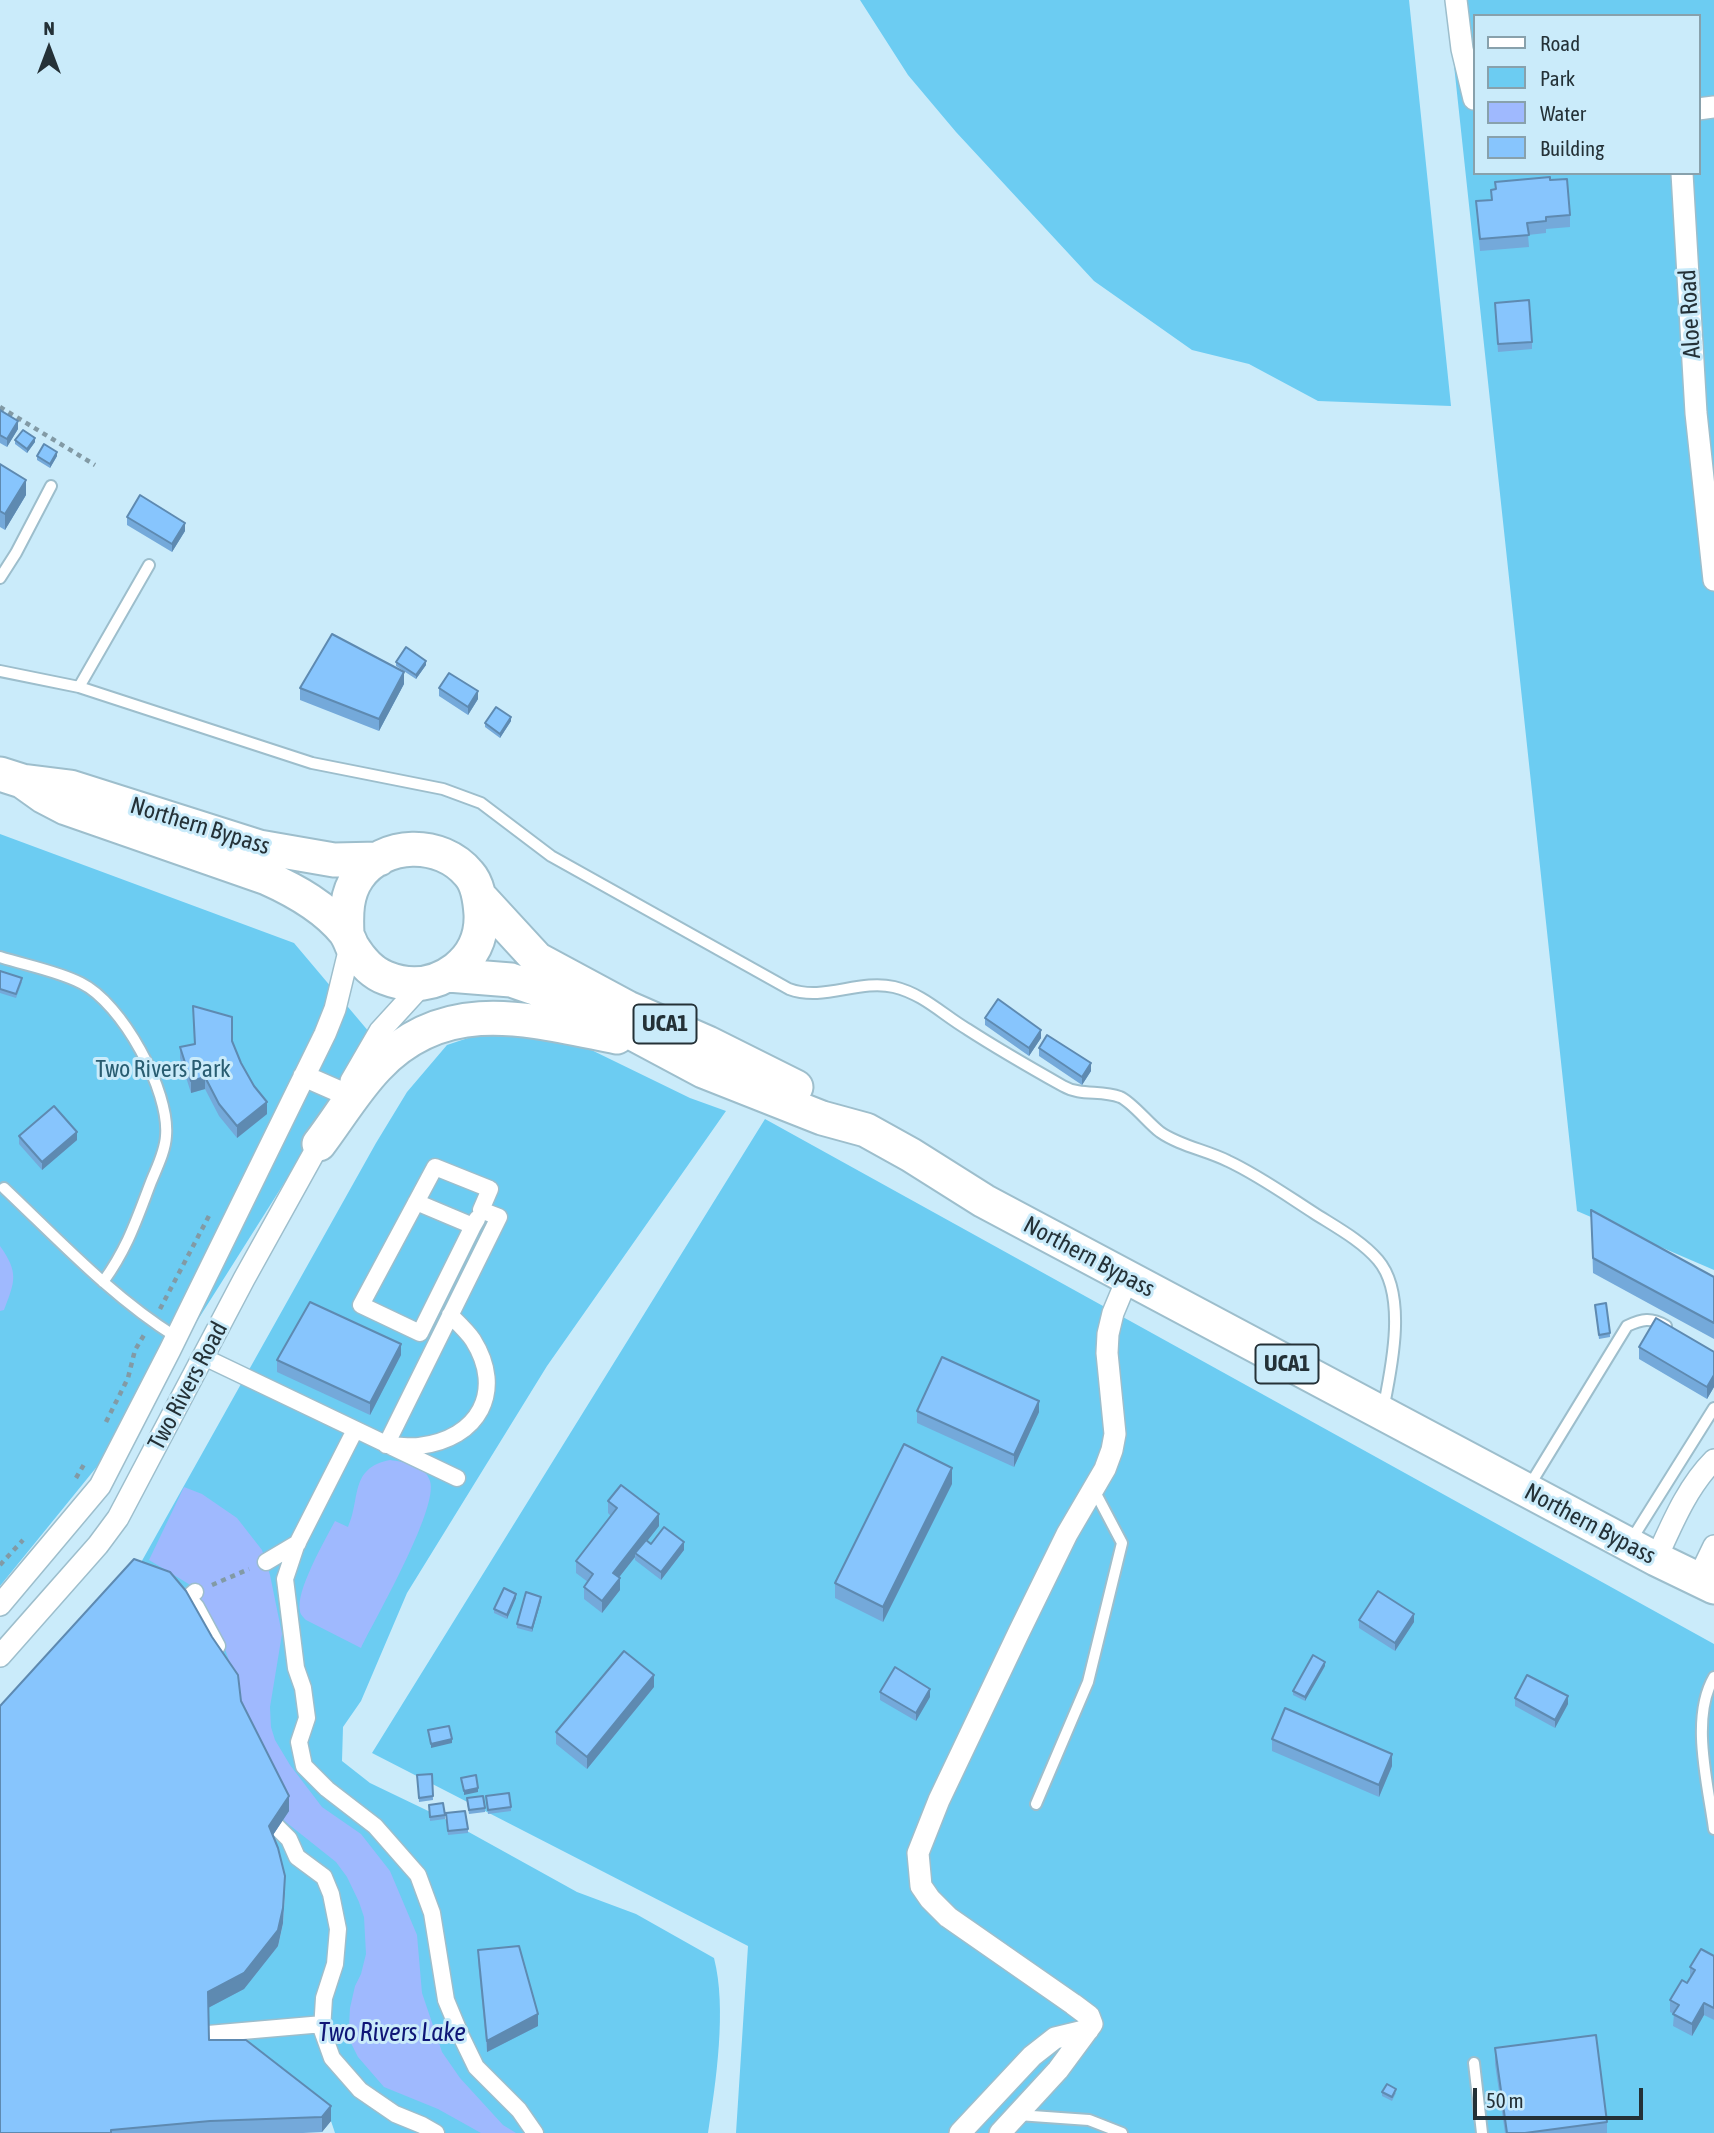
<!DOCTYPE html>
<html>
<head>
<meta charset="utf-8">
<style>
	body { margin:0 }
	#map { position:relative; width:1714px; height:2133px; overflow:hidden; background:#caebfa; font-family:"Asap Condensed",sans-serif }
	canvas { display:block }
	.legend { position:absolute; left:1473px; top:14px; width:228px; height:161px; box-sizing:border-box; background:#caebfa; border:2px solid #88a1ac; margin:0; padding:9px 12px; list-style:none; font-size:21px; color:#243137 }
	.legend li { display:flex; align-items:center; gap:14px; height:35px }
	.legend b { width:35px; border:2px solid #88a1ac }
	.north { position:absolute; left:14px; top:14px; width:70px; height:70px; -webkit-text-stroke:5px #caebfa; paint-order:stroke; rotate:0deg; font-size:19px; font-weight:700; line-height:28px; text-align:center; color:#243137 }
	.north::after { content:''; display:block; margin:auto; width:24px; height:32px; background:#243137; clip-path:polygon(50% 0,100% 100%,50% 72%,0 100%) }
	.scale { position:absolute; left:1473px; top:2088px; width:170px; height:32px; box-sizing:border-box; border:4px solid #243137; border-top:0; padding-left:9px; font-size:21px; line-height:24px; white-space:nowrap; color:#243137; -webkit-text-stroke:5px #caebfa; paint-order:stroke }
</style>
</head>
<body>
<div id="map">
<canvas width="1714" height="2133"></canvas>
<ul class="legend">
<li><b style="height:9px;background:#fff"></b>Road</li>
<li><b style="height:19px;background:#6cccf2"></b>Park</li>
<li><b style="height:19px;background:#9fb9fe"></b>Water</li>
<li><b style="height:19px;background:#87c5fd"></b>Building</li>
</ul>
<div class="north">N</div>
<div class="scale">50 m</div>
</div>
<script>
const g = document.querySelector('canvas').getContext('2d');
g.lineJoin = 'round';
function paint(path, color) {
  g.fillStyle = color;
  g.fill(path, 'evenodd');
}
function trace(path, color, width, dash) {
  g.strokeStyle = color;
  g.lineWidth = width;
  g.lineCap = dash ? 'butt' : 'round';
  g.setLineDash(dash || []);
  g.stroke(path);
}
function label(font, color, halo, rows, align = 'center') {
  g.font = font + ' "Asap Condensed",sans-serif';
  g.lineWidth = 6;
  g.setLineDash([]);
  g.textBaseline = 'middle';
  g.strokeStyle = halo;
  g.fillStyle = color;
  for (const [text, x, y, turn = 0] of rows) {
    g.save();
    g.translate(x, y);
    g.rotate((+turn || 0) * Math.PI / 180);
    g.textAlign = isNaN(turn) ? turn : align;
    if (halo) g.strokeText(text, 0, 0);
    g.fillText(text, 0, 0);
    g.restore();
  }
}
paint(new Path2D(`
	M860 0H1409L1451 406 1318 401 1249 364 1192 350 1094 281 956 132 908 75Z
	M1447 0H1714V1270L1577 1211ZM1474 16H1698V173H1474Z
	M0 834 294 943 375 1039 134 1421 0 1586Z
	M489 1031 577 1043 690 1098 726 1111 547 1366 407 1593 361 1701 343 1727 342 1761 370 1783 447 1820 577 1892 636 1914 714 1958C727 2008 716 2082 708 2133H335L331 2121 209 2056 208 2008 278 1946 283 1923 285 1892 134 1575 376 1143 407 1092 447 1045Z
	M765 1119 1714 1644V2133H736L748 1946 372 1753Z`), '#6cccf2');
paint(new Path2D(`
	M0 1246C19 1273 15 1281 4 1310L0 1311Z
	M390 1460C404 1462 425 1465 430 1481 439 1508 375 1619 361 1648L306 1620C304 1618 300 1614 300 1611 295 1592 325 1540 335 1521L348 1527C361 1499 349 1468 390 1460Z
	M184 1487 202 1494 237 1518 262 1550 270 1575 282 1634 270 1707 271 1727 275 1740 290 1765 322 1807 361 1834 390 1871 417 1935 422 1993 442 2052 460 2078 503 2125 516 2133H481L438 2109 384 2087 358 2057 351 2043 349 2027 350 2008 355 1986 361 1974 366 1954 364 1917 359 1902 347 1877 336 1862 287 1823 269 1806 233 1672 219 1632 192 1586 149 1560Z`), '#9fb9fe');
const service = new Path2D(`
	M0 578 16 553 51 486
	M0 671 79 687 312 763 443 789 481 803 551 856 789 989C824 1002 858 979 894 987 923 994 942 1014 967 1029 998 1049 1031 1068 1063 1086 1080 1096 1101 1090 1120 1097 1132 1102 1148 1123 1160 1132 1180 1146 1206 1150 1228 1161 1258 1175 1286 1195 1314 1213 1336 1227 1362 1241 1378 1260 1408 1295 1391 1370 1383 1410
	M79 687 149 565
	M0 957C25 965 58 971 81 983 122 1003 170 1091 166 1136 165 1152 157 1167 151 1182 136 1221 128 1247 103 1282
	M4 1188C59 1240 112 1297 176 1337
	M1528 1488 1627 1326C1642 1319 1651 1317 1666 1326
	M1630 1542 1714 1408
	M1714 1677C1690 1718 1708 1784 1714 1829
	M1036 1804 1088 1682 1122 1543 1093 1488
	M1474 2063 1482 2133
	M1018 2115 1089 2120 1122 2133`);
const pedestrian = new Path2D(`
	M416 1202 473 1226 477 1219
	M450 1315C458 1323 467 1331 473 1340 505 1391 479 1439 419 1446 409 1447 397 1445 386 1445L499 1217 481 1210 490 1189 435 1167 361 1305 420 1333 473 1226
	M204 1357 457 1478
	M355 1430 296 1546 285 1579 296 1668 303 1688 307 1718 299 1742 304 1766 327 1789 375 1826 418 1875 432 1913 446 2000 461 2036 476 2067 519 2110 535 2133
	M266 1562 298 1543
	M195 1592 188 1598 196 1607 217 1646
	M263 1813 289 1839 297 1857 324 1877 331 1894 338 1929 335 1964 324 1998 322 2030 332 2058 360 2090 395 2114 422 2125 436 2133
	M208 2034 323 2024`);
const minor = new Path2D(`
	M1456 0 1462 49 1474 99
	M1698 109 1714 107
	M1682 173 1696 413 1714 580
	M304 1076 345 1094
	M351 1081 380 1031 422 985
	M1656 1559C1672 1524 1687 1487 1714 1460
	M1698 1579 1714 1546
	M0 1605 100 1486 170 1350 325 1034 335 1009 351 943
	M0 1656 98 1545 118 1518 244 1279 324 1135
	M960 2133 1032 2056 1055 2038 1088 2030
	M1000 2133 1058 2070 1092 2024 1089 2016 1073 2004 948 1917 930 1899 921 1886 918 1853 939 1800 1019 1632 1067 1534 1105 1469 1112 1450 1115 1434 1107 1353 1108 1334 1113 1313 1128 1277`);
const primary = new Path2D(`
	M0 774 22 781 70 787 259 847 334 860 379 859
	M22 781 43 796 66 808 267 878C296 891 325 907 345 932 348 936 350 941 352 946 360 959 372 973 386 978 411 988 435 985 456 969 474 955 482 936 481 914 480 900 478 884 469 874 441 840 383 841 358 877 346 894 346 914 347 934
	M480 897 537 959 628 1008 708 1043 796 1087
	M448 975 511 980 572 1001 703 1071 822 1118 866 1130 911 1155 984 1201 1656 1559 1714 1587
	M319 1144C338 1119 355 1090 377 1067 446 994 531 1020 617 1037`);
trace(service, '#9dbecc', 14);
trace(pedestrian, '#9dbecc', 19);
trace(minor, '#9dbecc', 24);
trace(primary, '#9dbecc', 37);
trace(new Path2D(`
	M0 407 95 465
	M160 1309 211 1212
	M106 1422 128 1378 135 1350 144 1335
	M76 1478 86 1461
	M0 1565 23 1540
	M212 1585 249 1569`), '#829aa5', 4.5, [5, 5]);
trace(service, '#fff', 10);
trace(pedestrian, '#fff', 16);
trace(minor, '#fff', 21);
trace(primary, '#fff', 33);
paint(new Path2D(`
	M1550 180 1570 215V227L1546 229V233L1528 235 1529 247 1480 251 1476 201 1491 200V190L1495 189V182Z
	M1495 303 1532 342V349L1498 352Z
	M0 410 18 429 7 447 0 443Z
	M15 440 35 442 27 453 15 444Z
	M37 456H57L50 468 37 460Z
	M0 464 26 495 5 530 0 527Z
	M127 517 185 531 172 552 127 525Z
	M396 662 426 665 416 679 396 666Z
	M404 684 379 731 300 700V688Z
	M439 688 478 699 468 715 439 696Z
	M511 721 500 738 485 727V723Z
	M0 971 22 982 16 998 0 993Z
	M193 1006 232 1041 241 1063 267 1114 237 1138 219 1116 205 1089 191 1093 180 1058V1047L194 1044Z
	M985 1018 1041 1038 1029 1056 985 1025Z
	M1039 1048 1091 1071 1082 1085 1039 1056Z
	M19 1136 77 1140 42 1170 19 1144Z
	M1591 1210 1714 1277V1339L1593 1273Z
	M1595 1305 1610 1333V1337L1599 1339Z
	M1639 1347 1714 1352V1387L1707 1399 1639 1359Z
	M401 1355 370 1415 277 1372V1360Z
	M917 1411 1039 1412 1014 1467 917 1423Z
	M952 1484 883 1622 835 1598V1583Z
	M608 1501 659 1526 647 1541 651 1544 684 1550 661 1580 635 1560V1557L619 1577 620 1590 602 1613 584 1599V1587L588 1582 576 1573V1561L611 1516 608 1513Z
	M516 1598 507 1619 494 1613V1609Z
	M541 1601 532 1632 517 1628V1624Z
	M1359 1620 1414 1622 1395 1651 1359 1628Z
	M1325 1666 1305 1701 1293 1695V1691Z
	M654 1687 587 1769 556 1744V1732Z
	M880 1692 930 1697 916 1721 880 1700Z
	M1515 1698 1568 1704 1555 1728 1515 1706Z
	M241 1701 289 1811 273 1835 285 1892 283 1923 278 1946 244 1989 208 2008 209 2040 331 2121 322 2132 303 2133H0Z
	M1272 1739 1392 1766 1379 1797 1272 1751Z
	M432 1774 433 1800 419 1802 417 1775Z
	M486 1796 511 1807V1811L488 1814Z
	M467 1802 485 1808V1812L469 1814Z
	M429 1809 445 1815V1819L430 1821Z
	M446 1813 468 1829V1833L448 1835Z
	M478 1950 538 2026 487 2052 478 1962Z
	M1714 1956V2020L1704 2015 1692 2036 1673 2026 1674 2014 1670 2012V2000L1687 1983 1690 1978V1967Z
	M1495 2048 1607 2122V2133H1505L1495 2064Z
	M1382 2092 1396 2093 1392 2101 1382 2096Z`), '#74a9da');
paint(new Path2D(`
	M18 421V429L7 447V439Z
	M35 438V442L27 453V449Z
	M57 452V456L50 468V464Z
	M26 480V495L5 530V514Z
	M185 523V531L172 552V544Z
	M426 661V665L416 679V675Z
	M404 672V684L379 731V719Z
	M478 691V699L468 715V707Z
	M511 717V721L500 738V734Z
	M1041 1030V1038L1029 1056V1048Z
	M1091 1063V1071L1082 1085V1077Z
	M205 1077V1089L191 1093V1081Z
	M267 1102V1114L237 1138V1126Z
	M77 1132V1140L42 1170V1162Z
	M401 1344V1355L370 1415V1403Z
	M1714 1375V1387L1707 1399V1387Z
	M1039 1401V1412L1014 1467V1455Z
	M952 1468V1484L883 1622V1607Z
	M659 1514V1526L637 1554 635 1553V1557L613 1585V1573Z
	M684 1542V1550L661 1580V1572Z
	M620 1578V1590L602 1613V1601Z
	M516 1594V1598L507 1619V1615Z
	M541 1597V1601L532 1632V1628Z
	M1414 1614V1622L1395 1651V1643Z
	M1325 1662V1666L1305 1701V1697Z
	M654 1675V1687L587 1769V1757Z
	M930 1689V1697L916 1721V1713Z
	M1568 1696V1704L1555 1728V1720Z
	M452 1739V1743L431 1748V1744Z
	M1392 1754V1766L1379 1797V1785Z
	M478 1788V1792L464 1795V1791Z
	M289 1796V1811L269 1841V1826Z
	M285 1876 283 1923 278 1946 244 1989 208 2008V1992Z
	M1704 2003V2015L1692 2036V2024Z
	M538 2014V2026L487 2052V2041Z
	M331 2106V2121L322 2132V2117Z`), '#5e8ab1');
const building = new Path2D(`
	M1550 177V180L1567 179 1570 215 1546 217V221L1527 223 1529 235 1480 239 1476 201 1492 200 1491 190 1496 189 1495 182Z
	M1529 300 1532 342 1498 344 1495 303Z
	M0 410 18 421 7 439 0 435Z
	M23 430 35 438 27 449 15 440Z
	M44 444 57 452 50 464 37 456Z
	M0 464 26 480 5 514 0 511Z
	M140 495 185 523 172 544 127 517Z
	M332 634 404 672 379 719 300 688Z
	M406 647 426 661 416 675 396 662Z
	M449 673 478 691 468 707 439 688Z
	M496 707 511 717 500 734 485 723Z
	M0 971 22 978 16 994 0 989Z
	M998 999 1041 1030 1029 1048 985 1018Z
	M193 1006 232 1017V1041L241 1063 254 1086 267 1102 237 1126 219 1104 205 1077 191 1081 180 1047 195 1044Z
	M1047 1035 1091 1063 1082 1077 1039 1048Z
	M54 1106 77 1132 42 1162 19 1136Z
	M1591 1210 1714 1277V1323L1593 1258Z
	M310 1302 401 1344 370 1403 277 1360Z
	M1606 1303 1610 1333 1599 1335 1595 1305Z
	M1656 1318 1714 1352V1375L1707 1387 1639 1347Z
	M942 1357 1039 1401 1014 1455 917 1411Z
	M904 1444 952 1468 883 1607 835 1583Z
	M621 1485 659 1514 613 1573 620 1578 602 1601 584 1587 593 1574 576 1561 617 1508 608 1501Z
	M664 1527 684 1542 661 1572 635 1553 646 1540 651 1544Z
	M134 1559 170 1572 186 1591 212 1637 238 1675 241 1701 289 1796 269 1826 278 1848 285 1876 283 1908 278 1930 244 1973 208 1992 209 2040H246L331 2106 322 2117 210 2121 111 2130V2133H0V1706Z
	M504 1588 516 1594 507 1615 494 1609Z
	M1378 1591 1414 1614 1395 1643 1359 1620Z
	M526 1592 541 1597 532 1628 517 1624Z
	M624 1651 654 1675 587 1757 556 1732Z
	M1313 1655 1325 1662 1305 1697 1293 1691Z
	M895 1667 930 1689 916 1713 880 1692Z
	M1527 1675 1568 1696 1555 1720 1515 1698Z
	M1285 1708 1392 1754 1379 1785 1272 1739Z
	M449 1726 452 1739 431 1744 428 1730Z
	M432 1774 433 1796 419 1798 417 1775Z
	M476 1775 478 1788 464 1791 461 1778Z
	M509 1793 511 1807 488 1810 486 1796Z
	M483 1796 485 1808 469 1810 467 1798Z
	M443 1803 445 1815 430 1817 429 1805Z
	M465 1811 468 1829 448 1831 446 1813Z
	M519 1946 538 2014 487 2041 478 1950Z
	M1701 1949 1714 1956V2008L1704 2003 1692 2024 1673 2014 1679 2005 1670 2000 1682 1980 1687 1983 1695 1970 1690 1967Z
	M1596 2035 1607 2122 1525 2133H1507L1495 2048Z
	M1387 2084 1396 2089 1392 2097 1382 2092Z`);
paint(building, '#87c5fd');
trace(building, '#5e8ab1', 2);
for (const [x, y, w] of [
	[665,1024,63],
	[1287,1364,63]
]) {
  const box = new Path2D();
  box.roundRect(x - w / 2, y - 19.5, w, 39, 5);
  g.fillStyle = '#caebfa';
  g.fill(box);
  trace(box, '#243137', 2);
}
label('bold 23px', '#243137', null, [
	["UCA1",665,1024],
	["UCA1",1287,1364]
]);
label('24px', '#243137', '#caebfa', [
	["Aloe Road",1690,314,-93],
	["Northern Bypass",200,826,17],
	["Northern Bypass",1089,1257,28],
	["Two Rivers Road",188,1386,-62],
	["Northern Bypass",1590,1524,28]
]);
label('24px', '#295d71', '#caebfa', [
	["Two Rivers Park",163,1069]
]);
label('italic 26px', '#0f1677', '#caebfa', [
	["Two Rivers Lake",392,2033]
]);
</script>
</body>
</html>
